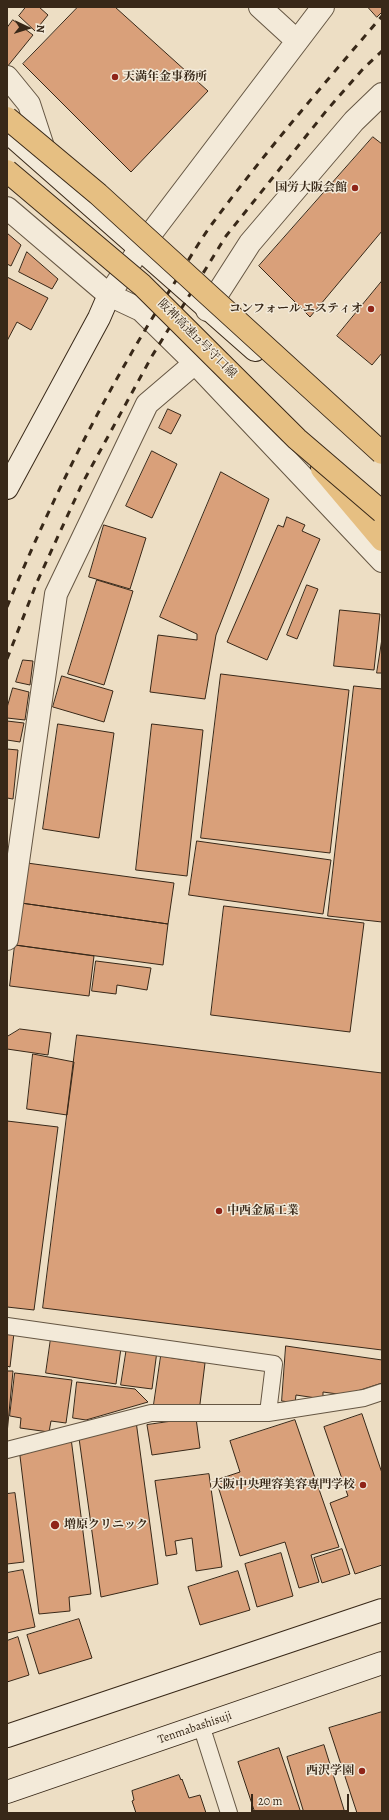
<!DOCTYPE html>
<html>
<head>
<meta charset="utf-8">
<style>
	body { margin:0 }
	#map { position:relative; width:389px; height:1820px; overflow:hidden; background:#eddec4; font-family:Alegreya,serif }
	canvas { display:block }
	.frame { position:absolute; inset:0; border:8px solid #382818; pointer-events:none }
	.north { position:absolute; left:8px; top:8px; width:40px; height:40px; -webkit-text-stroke:3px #f3ead9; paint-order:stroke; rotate:94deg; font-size:11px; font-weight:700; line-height:16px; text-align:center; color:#382818 }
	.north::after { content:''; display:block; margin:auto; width:14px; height:18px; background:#382818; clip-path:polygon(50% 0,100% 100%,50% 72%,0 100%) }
	.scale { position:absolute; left:251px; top:1794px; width:98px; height:18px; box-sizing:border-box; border:2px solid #382818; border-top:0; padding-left:5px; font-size:12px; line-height:14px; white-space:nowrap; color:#382818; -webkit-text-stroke:3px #f3ead9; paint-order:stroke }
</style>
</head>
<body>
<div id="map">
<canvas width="389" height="1820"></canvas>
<div class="frame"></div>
<div class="north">N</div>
<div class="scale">20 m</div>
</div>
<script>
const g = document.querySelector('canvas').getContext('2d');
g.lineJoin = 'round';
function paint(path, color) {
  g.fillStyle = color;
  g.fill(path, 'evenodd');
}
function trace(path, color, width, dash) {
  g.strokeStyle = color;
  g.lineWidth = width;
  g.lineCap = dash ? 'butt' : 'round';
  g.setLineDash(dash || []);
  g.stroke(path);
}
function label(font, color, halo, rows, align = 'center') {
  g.font = font + ' Alegreya,"Noto Serif JP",serif';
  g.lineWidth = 3;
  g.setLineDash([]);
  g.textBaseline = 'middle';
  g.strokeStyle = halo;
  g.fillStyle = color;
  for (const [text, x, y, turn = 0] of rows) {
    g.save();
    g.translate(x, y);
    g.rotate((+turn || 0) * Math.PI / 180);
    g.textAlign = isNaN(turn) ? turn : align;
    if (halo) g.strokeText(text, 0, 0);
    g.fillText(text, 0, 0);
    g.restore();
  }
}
const building = new Path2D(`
	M26 7H39L48 15 35 31 19 16Z
	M78 7H115L208 91 131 172 23 64Z
	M368 7H382V12L377 17Z
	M13 20 33 35 7 67V28Z
	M373 137 382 144V231L310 317 259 266Z
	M7 233 21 245 11 266 7 264Z
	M27 252 58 279 52 289 19 272Z
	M7 277 48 298 31 330 17 322 7 341Z
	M382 281V353L372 365 337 336Z
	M168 409 181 415 171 434 159 428Z
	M152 451 177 464 152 518 126 506Z
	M221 472 269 499 216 635 205 699 150 692 158 635 197 640V634L160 617Z
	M287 517 305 525 302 531 320 539 267 660 227 642 278 525 283 527Z
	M104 525 146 538 130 589 89 577Z
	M97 580 133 591 104 685 68 674Z
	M307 585 318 589 297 639 287 635Z
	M340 610 380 614 374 670 334 666Z
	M382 639V673H377Z
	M23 660 33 661 30 685 16 682Z
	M221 674 349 690 330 853 201 838Z
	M62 676 113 691 104 722 53 707Z
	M354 686 382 689V922L328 916Z
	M13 688 29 692 25 720 7 718V708Z
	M7 721 24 723 20 742 7 740Z
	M58 724 114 733 99 838 43 829Z
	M152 724 203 730 187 876 136 870Z
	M7 749 18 750 13 799 7 798Z
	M197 841 331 860 323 914 189 895Z
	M27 863 174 883 168 924 21 903Z
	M21 903 168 924 163 965 15 945Z
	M224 906 364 923 350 1032 211 1015Z
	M15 945 94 956 89 996 10 986Z
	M96 961 151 968 147 990 117 985 116 994 92 991Z
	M20 1029 51 1033 48 1055 7 1049V1037Z
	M77 1035 382 1073V1350L43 1308Z
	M33 1054 74 1062 67 1115 27 1109Z
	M7 1121 58 1127 34 1310 7 1307Z
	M7 1332 14 1333 10 1367 7 1366Z
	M51 1338 121 1348 116 1384 46 1373Z
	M286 1346 382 1360V1383L345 1395 323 1392V1399L296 1395 295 1403 282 1401Z
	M127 1347 157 1351 152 1389 121 1385Z
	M161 1356 205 1363 199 1412 153 1411Z
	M7 1371H13L7 1434Z
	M15 1373 72 1380 66 1423 51 1421 49 1432 20 1428 21 1418 10 1416Z
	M77 1382 135 1389 148 1402 86 1420 73 1418Z
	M362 1414 382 1473V1565L355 1574 330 1503 348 1496 324 1427Z
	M196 1418 200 1448 152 1455 147 1425Z
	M295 1420 339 1547 311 1555 319 1582 299 1588 285 1542 240 1556 216 1480 240 1472 230 1441Z
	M136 1421 158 1584 101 1597 79 1438Z
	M71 1438 91 1594 69 1597 70 1611 39 1614 20 1456Z
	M209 1474 222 1567 196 1571 192 1538 175 1541 177 1554 166 1556 155 1481Z
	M15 1493 24 1562 7 1564V1494Z
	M342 1549 350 1574 322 1583 314 1558Z
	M281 1553 293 1596 257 1607 245 1564Z
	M23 1570 35 1627 7 1633V1573Z
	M238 1571 250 1610 200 1625 188 1587Z
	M79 1619 92 1658 39 1674 27 1635Z
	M18 1637 29 1675 7 1682V1641Z
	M382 1712V1813H357L329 1728Z
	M324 1745 345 1813H304L287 1757Z
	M279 1748 301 1813H255L238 1762Z
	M179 1775 181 1780 182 1779 189 1798 200 1795 206 1813H136L132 1801 134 1800 132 1791Z`);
paint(building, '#d9a07a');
trace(building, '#382818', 1);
const lane = new Path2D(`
	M7 1326 274 1364 268 1413
	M7 1450 151 1413H268L364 1398 382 1392
	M201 1725 229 1813`);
const street = new Path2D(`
	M260 7 296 40
	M7 77 29 104 47 159
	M7 208 109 295 141 310 195 363 382 561
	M109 295 140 248 323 7
	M207 310 250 243 354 121 382 94
	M7 939 56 594 147 404 195 363`);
const secondary = new Path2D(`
	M12 136 255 350
	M7 488 99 318 109 295
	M7 1736 382 1610
	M7 1792 382 1663`);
const highway = new Path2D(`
	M322 469 382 540`);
trace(lane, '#655643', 18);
trace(street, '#655643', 24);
trace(secondary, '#382818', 24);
trace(highway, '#382818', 24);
trace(lane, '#f3ead9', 16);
trace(street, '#f3ead9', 22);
trace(secondary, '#f3ead9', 22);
trace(highway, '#e6bf82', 22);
trace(new Path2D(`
	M7 607C52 498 105 392 168 293 183 270 196 246 212 224 265 152 324 84 382 16
	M7 659 37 582 82 484 152 356 226 236 327 110 363 69 382 51`), '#382818', 3, [7, 7]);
const highwayBridge = new Path2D(`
	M7 118 98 194 382 453
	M7 171 142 285 297 439 382 512`);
trace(highwayBridge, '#382818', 24, []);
trace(highwayBridge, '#e6bf82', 22);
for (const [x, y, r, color] of [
	[115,77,4,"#8f2418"],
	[355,188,4,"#8f2418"],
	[371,309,4,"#8f2418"],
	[219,1211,4,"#8f2418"],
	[363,1485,4,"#8f2418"],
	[55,1525,5,"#8f2418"],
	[362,1771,4,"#8f2418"]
]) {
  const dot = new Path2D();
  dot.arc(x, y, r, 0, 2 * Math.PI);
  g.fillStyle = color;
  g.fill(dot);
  trace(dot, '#f3ead9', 1.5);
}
label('bold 12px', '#382818', '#f3ead9', [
	["天満年金事務所",123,77,"left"],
	["国労大阪会館",347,188],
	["コンフォール エスティオ",363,309],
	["中西金属工業",227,1211,"left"],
	["大阪中央理容美容専門学校",355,1485],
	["増原クリニック",64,1525,"left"],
	["西沢学園",354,1771]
], 'right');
label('12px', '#382818', '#f3ead9', [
	["阪神高速12号守口線",197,339,45],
	["Tenmabashisuji",195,1728,-19]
]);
</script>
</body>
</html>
